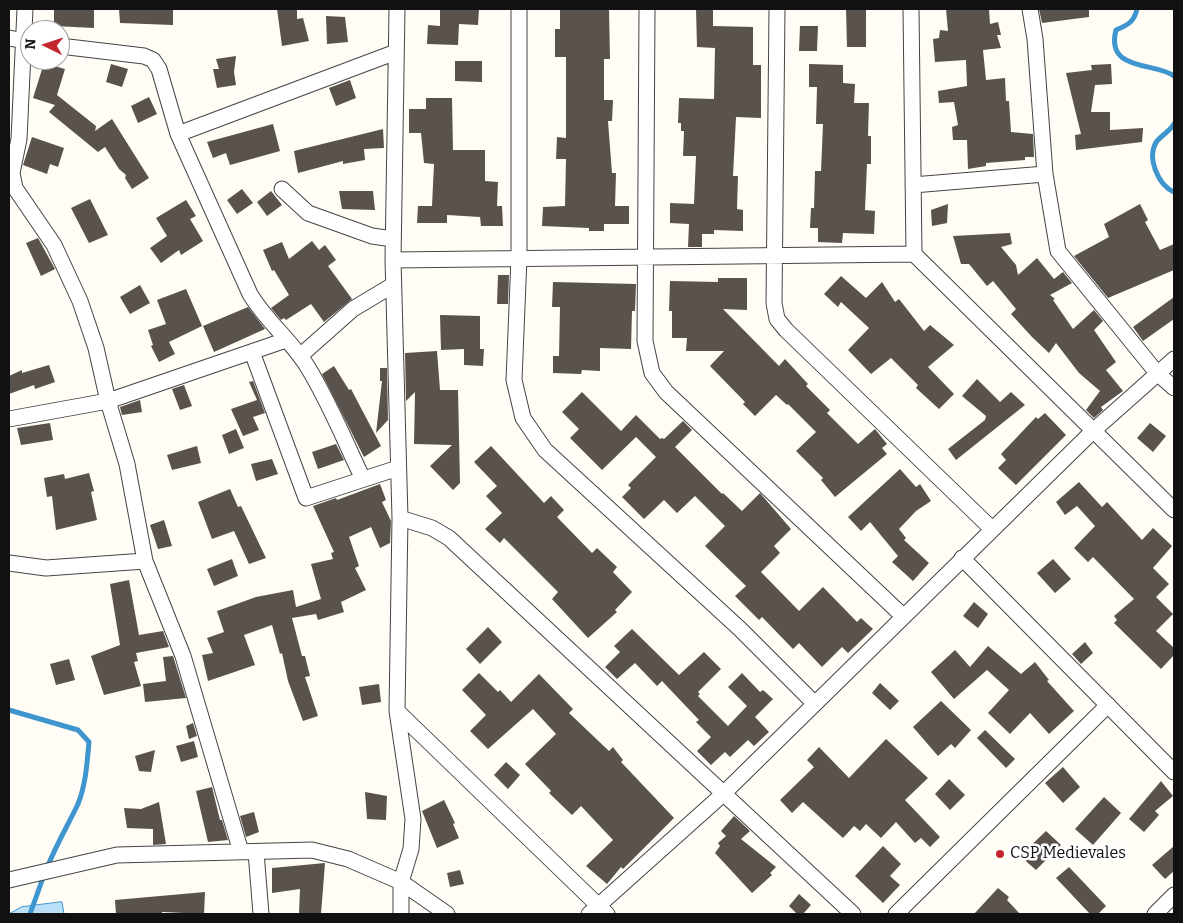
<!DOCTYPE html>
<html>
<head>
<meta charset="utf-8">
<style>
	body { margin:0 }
	#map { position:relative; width:1183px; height:923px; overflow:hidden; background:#fffdf5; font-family:Bitter,serif }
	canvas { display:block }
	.frame { position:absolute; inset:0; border:10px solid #111; pointer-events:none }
	.north { position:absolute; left:20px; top:20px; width:50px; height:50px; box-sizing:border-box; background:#fff; border:1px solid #a0a0a0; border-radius:50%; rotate:274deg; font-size:14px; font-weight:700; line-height:20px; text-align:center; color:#111 }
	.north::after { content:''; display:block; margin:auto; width:18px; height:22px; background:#c4262e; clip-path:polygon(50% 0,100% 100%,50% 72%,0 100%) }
</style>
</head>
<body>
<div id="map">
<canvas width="1183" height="923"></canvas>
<div class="frame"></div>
<div class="north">N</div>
</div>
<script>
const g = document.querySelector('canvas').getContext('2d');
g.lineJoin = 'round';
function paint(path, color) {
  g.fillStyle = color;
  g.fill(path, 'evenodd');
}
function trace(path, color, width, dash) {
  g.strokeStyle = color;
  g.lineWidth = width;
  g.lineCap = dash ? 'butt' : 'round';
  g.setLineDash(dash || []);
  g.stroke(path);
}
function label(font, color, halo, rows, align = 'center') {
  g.font = font + ' Bitter,serif';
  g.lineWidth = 5;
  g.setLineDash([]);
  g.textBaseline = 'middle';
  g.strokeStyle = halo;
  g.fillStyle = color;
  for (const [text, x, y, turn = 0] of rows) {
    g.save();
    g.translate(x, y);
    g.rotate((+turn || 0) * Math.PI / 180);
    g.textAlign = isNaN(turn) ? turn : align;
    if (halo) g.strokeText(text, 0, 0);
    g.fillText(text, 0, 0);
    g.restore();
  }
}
const water = new Path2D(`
	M62 902 64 914H9L21 907Z`);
paint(water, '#b9e0f7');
trace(water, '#3f96cf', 1);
trace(new Path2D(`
	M1137 9C1134 22 1128 25 1116 30 1105 72 1156 62 1174 76
	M1174 124C1170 131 1162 135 1157 141 1146 157 1158 185 1174 192
	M9 710 78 730 89 742C87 763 86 784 78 804 68 825 56 845 47 868
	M30 914 44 875`), '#3f96cf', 5);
paint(new Path2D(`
	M54 9H94V28L54 26Z
	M119 9H173V25L120 23Z
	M277 9H297V19L303 18 309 41 282 46Z
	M440 9H479L478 25 459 24 458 45 427 44 428 25 440 26Z
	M560 9H609L610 59H604V100H613L612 121H608L612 173H616L615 206H629V224H604V231H589V228L542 226 543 207 565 206 566 159H556L557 137 566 138V57H555V29H560Z
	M696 9H713V26L753 27V65H761V118L736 117 733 176H738L737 209 743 210V231L714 230V234H702V247H688L689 224 670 223V203L694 204 696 156H683L684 131H681V123H678L679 98 714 99 715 48 697 47Z
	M846 9H866V47H847Z
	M946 9H989L990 24 998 22 1001 35H997L1001 48 983 50 986 80 1005 78 1006 101H1009L1011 132 1033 134 1034 157H1025V160L986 163V166L968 169 967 140H953L952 127 958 125 954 102 939 103 938 91 967 86 966 60 935 62 933 39 939 38 940 30 948 31Z
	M1039 9H1089V17L1042 23Z
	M326 16 345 17 348 42 327 44Z
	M800 26H818L817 51H799Z
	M236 56 234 72 236 85 217 88 213 69H219L216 59Z
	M455 61H482V82L455 81Z
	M44 63 65 69 57 95 96 126 95 131 112 119 149 178 132 189 125 178 126 175 119 169 105 147 98 152 49 112 55 105 33 98Z
	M111 64 128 69 122 87 106 82Z
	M809 64 843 65V83L855 84 854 103H869L868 136H871V164H867L865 210 875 211 874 234 843 233 842 243 818 242V228H810L811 208H814L815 171H821L823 124H816L817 87H809Z
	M1111 64 1112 84 1095 85 1091 112H1110V130L1143 128 1142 142 1076 150 1075 135 1081 134 1066 73 1092 70 1091 65Z
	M350 80 356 98 336 106 329 88Z
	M149 97 157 114 138 123 131 106Z
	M426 98H452L453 150H485V181L498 182 497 206H502L503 226H481L480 217 447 215V223H417L418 206H432L434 164 424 163 421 133H409V109H426Z
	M273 124 280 151 230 165 226 153 213 158 207 142Z
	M383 129 384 148 364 149 365 160 343 164V161L298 173 294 151Z
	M32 137 64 148 58 167 50 164 47 174 23 165Z
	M242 189 253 203 237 214 227 200Z
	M271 191 282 205 267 216 257 202Z
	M339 191H373L375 210 342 209Z
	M90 199 108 235 89 243 71 208Z
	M186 200 196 216 190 219 203 241 181 255 179 250 161 263 150 248 167 236 156 218Z
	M948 204 947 223 932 226 931 210Z
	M1140 204 1148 220 1145 222 1160 250 1174 244V270L1108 298 1074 256 1109 237 1104 224Z
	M1010 233 1012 244 1001 247 1016 265 1018 275 1037 258 1054 279 1063 272 1072 283 1050 295 1055 299 1053 300 1073 329 1094 310 1103 321 1094 330 1116 362 1106 370 1123 391 1101 407 1103 410 1094 418 1086 410 1100 391 1079 373 1056 343 1049 353 1032 337 1011 314 1016 309 993 281 987 286 969 264H961L953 236Z
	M38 238 55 269 41 276 26 243Z
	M312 241 319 250 325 245 336 260 328 266 352 299 324 322 311 304 286 320 284 318 281 320 271 308 289 295 274 270 272 271 263 250 282 242 289 259Z
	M498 275H509L508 304H497Z
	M841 276 866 298 882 282 895 302 899 299 924 331 930 325 954 345 928 367 954 394 939 409 916 388 918 385 891 358 871 374 848 350 869 328 841 302 838 307 824 294Z
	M718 278H747V310L723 309 779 366 785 359 808 384 806 386 830 410 827 413 858 444 875 429 887 444 882 448 887 454 835 497 821 480 823 478 796 451 816 432 788 404 787 405 776 395 755 416 743 404 745 402 710 366 724 351H686L687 338H672V311H669L670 281 718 282Z
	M553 282 636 284 635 311H632L631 349 600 348V371L582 370 581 374 553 373V356H559L560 307H552Z
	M140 285 150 303 130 314 120 297Z
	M186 289 202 326 169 342 175 354 159 362 151 346 153 345 148 330 166 324 157 300Z
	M1174 297V319L1143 341 1133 327Z
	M248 307 265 329 214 352 203 326Z
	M440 315 480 316V349H484L483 366 464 365V349L441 350Z
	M437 351 440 390H458L460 483 453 490 430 466 452 445 414 444 415 392 406 401 405 353Z
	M49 365 55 382 35 389 34 385 9 394V376L22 370V373Z
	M334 366 349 390 351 389 381 446 364 457 322 374Z
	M380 368H387L388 420 376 433 382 381H380Z
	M977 379 1000 402 1011 392 1025 405 956 460 948 449 985 420 986 416 962 396Z
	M253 381 265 413 253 417 259 430 243 436 231 409 257 400 249 382Z
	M184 385 192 406 180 410 172 389Z
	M582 392 621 431 636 415 660 439 662 438 664 439 683 421 692 430 675 447 722 494 723 493 742 511 760 493 791 529 774 546 780 553 761 572 799 611 823 587 857 622 861 618 873 629 848 653 842 647 822 667 799 643 793 649 762 617 759 620 735 596 746 586 705 546 725 526 695 496 677 513 664 500 644 519 622 497 631 488 628 485 656 457 636 437 602 470 570 438 579 429 562 412Z
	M140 400 142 412 122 415 120 407Z
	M1045 413 1066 435 1016 485 998 468 1006 460 1001 454 1036 417 1038 419Z
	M50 423 53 440 21 445 17 428Z
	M1150 423 1166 436 1153 452 1137 438Z
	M236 429 244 448 229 454 222 435Z
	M336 444 344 460 318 469 312 452Z
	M197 446 201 463 172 470 167 455Z
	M491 446 544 503 551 496 564 510 557 517 592 553 597 548 617 567 613 572 632 592 615 610 617 612 588 638 552 599 558 592 504 538 500 543 485 529 502 513 486 496 497 486 474 462Z
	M272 459 278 474 256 481 251 464Z
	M900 469 916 487 920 484 931 501 916 511 899 529 906 538 904 540 929 563 913 581 892 562 898 556 870 522 861 531 848 517Z
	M89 473 94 491 91 492 97 520 56 530 52 496 47 497 44 478 64 474 65 479Z
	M1079 482 1102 507 1107 502 1142 540 1153 528 1172 546 1153 568 1169 584 1156 597 1173 614 1156 631 1174 648V655L1161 669 1114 623 1117 620 1114 616 1134 599 1093 557 1088 562 1074 548 1095 526 1077 506 1065 515 1056 502Z
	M380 484 386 500 382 502 391 521 390 543 380 548 371 527 349 537 359 566 355 568 366 590 341 602 344 612 318 620 316 614 292 618 302 656H305L310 676 305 677 318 716 303 721 288 681 282 653 280 654 272 625 244 635 255 665 208 681 202 655 213 653 207 638 224 632 217 611 256 597 293 590 296 607 321 599 311 564 333 559 331 553 334 552 313 506 336 498 337 500Z
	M230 489 238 507 241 506 266 558 249 564 234 531 212 539 198 502Z
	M164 520 172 546 158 549 150 525Z
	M232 559 238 576 214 586 207 569Z
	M1053 559 1071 579 1055 593 1037 573Z
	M129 580 139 635 163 631 169 647 136 653 138 661 134 662 141 686 104 695 91 656 120 645 110 584Z
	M974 602 988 614 978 628 963 616Z
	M488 627 502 642 480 664 466 649Z
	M632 629 679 675 704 652 721 669 698 692 700 694 698 696 728 726 747 706 728 687 742 673 760 692 763 690 773 699 755 717 769 732 754 746 748 740 730 757 725 752 711 765 697 751 711 737 696 722 699 720 662 681 657 686 635 663 617 679 605 667 620 652 614 646Z
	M1085 642 1093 653 1081 664 1072 654Z
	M988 646 1021 674 1035 662 1049 680 1047 681 1074 711 1049 734 1030 713 1010 734 988 713 1009 690 987 670 954 699 931 672 955 650 970 667Z
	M173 656 186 698 145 702 143 684 166 681 163 657Z
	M69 659 75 680 56 685 50 664Z
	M479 673 498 692 500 690 511 702 539 674 573 709 569 713 609 751 613 747 623 760 621 762 674 818 623 869 621 867 607 884 586 866 613 840 581 806 572 815 549 793 551 791 525 764 556 734 533 709 488 749 470 731 486 715 462 690Z
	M880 683 899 701 890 710 872 693Z
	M379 684 381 702 362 705 359 687Z
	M941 701 971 730 955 748 951 744 938 756 913 727Z
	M193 723 197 736 189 739 186 726Z
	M985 730 1015 759 1006 768 977 738Z
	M886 739 928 778 905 800 940 837 930 847 921 838 915 843 896 822 881 838 866 824 860 831 854 826 843 838 803 802 792 813 780 800 814 767 807 760 819 747 849 778Z
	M194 741 198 757 181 762 176 746Z
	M155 750 151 772 139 771 135 756Z
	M506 762 520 775 508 789 494 775Z
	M1063 767 1080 787 1063 803 1045 783Z
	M949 779 965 795 950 810 935 794Z
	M1161 781 1173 796 1155 811 1159 815 1144 832 1129 819Z
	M212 787 220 820H222L228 840 208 842 196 791Z
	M365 792 387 796 386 820 367 819Z
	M1104 797 1121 813 1093 845 1075 829Z
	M444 800 455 823 453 824 459 838 437 848 422 811Z
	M159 802 166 844 153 845V829L127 828 124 808 141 809Z
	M254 812 259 832 246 837 240 816Z
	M734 816 750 831 741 839 776 867 770 873 772 875 752 893 715 853 720 846 718 843 726 836 721 831Z
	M1046 831 1061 845 1036 870 1020 856Z
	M883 846 901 864 890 876 900 885 883 903 855 876Z
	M1174 846V871L1165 879 1152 865Z
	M325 863 321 914 299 913 300 889 272 893V868Z
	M1069 867 1106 906 1098 914H1090L1056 878Z
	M460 870 464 884 450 887 447 873Z
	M998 888 1009 897 1007 900 1020 914H974Z
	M205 892 204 914 162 912V914H116L115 900Z
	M799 894 811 905 803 914H797L789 906Z`), '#5a524d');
const minor = new Path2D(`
	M25 9 19 139 12 173 15 188 54 245 80 301 96 348 108 401 127 464 145 561
	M397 9 393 260 400 518 397 711 413 819 411 849 401 882V914
	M519 9V258L514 380 523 418 545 450 740 629 814 703
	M647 9 645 341 652 373 666 392 903 616
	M777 9 774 303 777 319 786 330 992 529
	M1030 9 1035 39 1045 174 1058 251 1157 373 1174 388
	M9 38 30 42
	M60 46 144 56 153 60 159 69 178 134 250 294C266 321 290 339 307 366 329 401 345 442 363 479
	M178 134 396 52
	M913 185 1045 174
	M282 189 308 213 372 236 393 239
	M914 254 1174 510
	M393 260 914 254 911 9
	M252 352 306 498 398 468
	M300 356 353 309 393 285
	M9 419 108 401 286 340
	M400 518 432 528 449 538 853 914
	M962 558 1174 772
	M9 563 46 568 145 561 183 656 241 852
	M397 711 607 914
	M256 852 261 914
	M9 880 117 855 312 850 348 859 401 882 447 914
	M589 914 722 795 1093 431 1174 359
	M896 914 1108 705
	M1155 914 1174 895`);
trace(minor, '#444', 17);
trace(minor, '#fff', 15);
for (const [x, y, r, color] of [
	[1000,854,5,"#c4262e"]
]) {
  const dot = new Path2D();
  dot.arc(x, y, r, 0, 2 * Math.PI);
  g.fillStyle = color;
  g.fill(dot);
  trace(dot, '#fff', 2);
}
label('16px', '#111', '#fff', [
	["CSP Medievales",1010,854]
], 'left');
</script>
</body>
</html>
